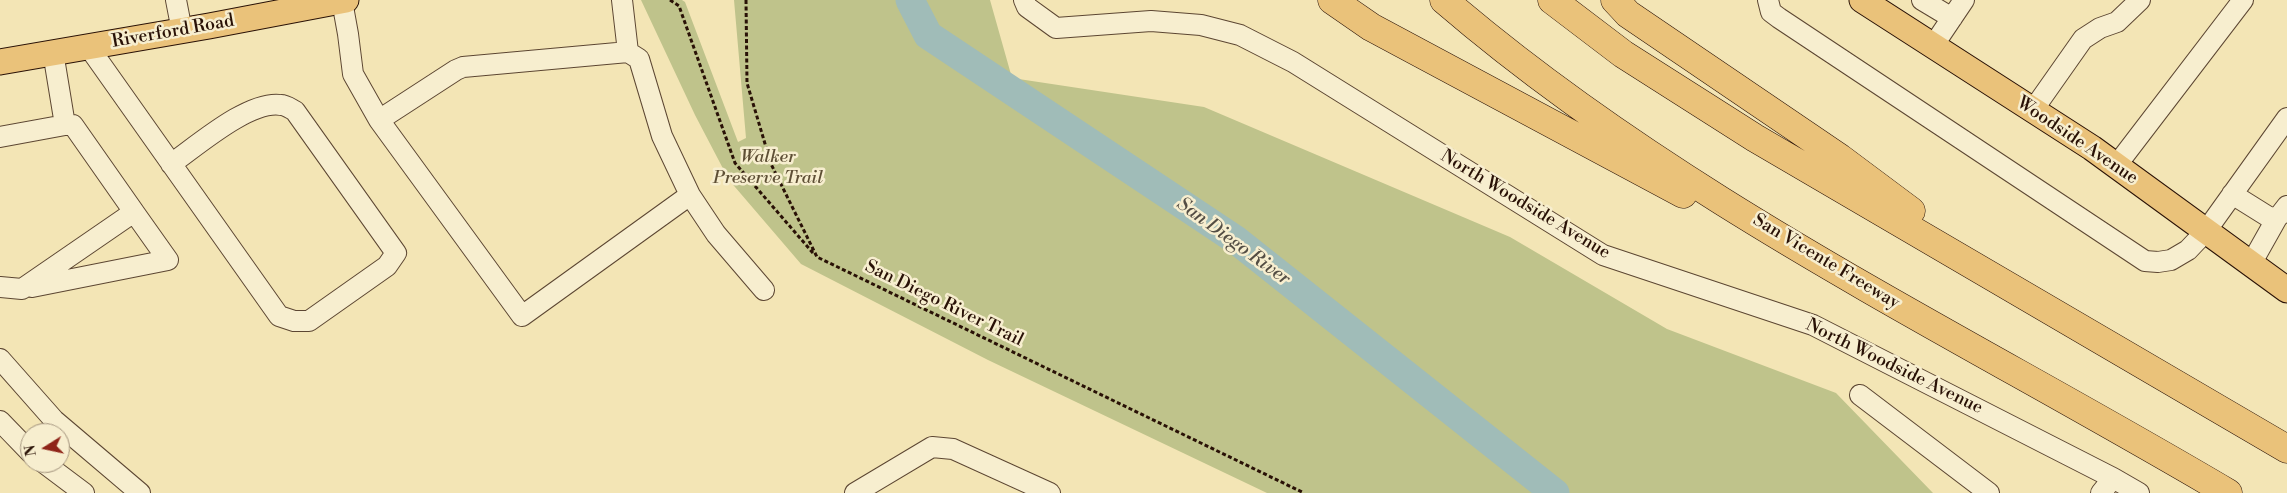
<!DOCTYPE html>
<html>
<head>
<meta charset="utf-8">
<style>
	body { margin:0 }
	#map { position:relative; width:2287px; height:493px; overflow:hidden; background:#f3e5b5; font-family:"Libre Bodoni",serif }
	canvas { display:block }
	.north { position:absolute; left:20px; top:423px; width:50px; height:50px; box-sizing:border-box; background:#f7eecf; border:1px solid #a5967f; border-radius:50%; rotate:260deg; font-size:14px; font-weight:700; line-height:20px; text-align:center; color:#291106 }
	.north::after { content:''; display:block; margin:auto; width:18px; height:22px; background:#8f2418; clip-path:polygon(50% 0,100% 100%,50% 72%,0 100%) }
</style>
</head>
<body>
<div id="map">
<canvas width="2287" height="493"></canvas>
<div class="north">N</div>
</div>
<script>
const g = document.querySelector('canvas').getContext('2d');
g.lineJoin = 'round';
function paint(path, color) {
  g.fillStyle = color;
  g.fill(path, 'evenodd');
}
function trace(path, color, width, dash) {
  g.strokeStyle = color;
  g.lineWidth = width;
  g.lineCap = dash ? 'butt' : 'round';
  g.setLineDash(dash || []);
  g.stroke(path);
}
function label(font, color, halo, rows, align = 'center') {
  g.font = font + ' "Libre Bodoni",serif';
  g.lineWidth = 5;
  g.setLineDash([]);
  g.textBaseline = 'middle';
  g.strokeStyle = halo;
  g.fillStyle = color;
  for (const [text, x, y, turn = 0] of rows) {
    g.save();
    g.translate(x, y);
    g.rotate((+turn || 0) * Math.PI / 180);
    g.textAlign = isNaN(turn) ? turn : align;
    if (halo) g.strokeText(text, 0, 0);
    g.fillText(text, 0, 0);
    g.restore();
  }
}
paint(new Path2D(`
	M641 0H682L685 2 738 142 746 138 734 0H990L1012 78 1204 107 1510 237 1667 329 1836 393 1933 493H1267L988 360 801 264 729 180 695 115Z`), '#bfc38b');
trace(new Path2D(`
	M910 0 928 35 1236 240 1555 493`), '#a0bcb8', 29);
const minor = new Path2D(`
	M176 0 182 31
	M1024 0 1027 7 1056 28 1151 21 1201 25 1240 35 1293 62 1603 255 1813 325 2113 478 2139 493
	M1768 0 1771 12 1779 18 2145 261 2158 262 2171 260 2188 250 2206 231 2287 118
	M1922 0 1952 18
	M342 1 348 34 353 74 379 120 456 70 463 67 628 52 622 0
	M88 46 279 316 294 321H309L387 266 396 253 295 111C291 109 286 105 281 105 249 100 197 146 171 164
	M1933 46 1964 0
	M2033 110 2083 39 2100 28 2117 22 2140 0
	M379 120 522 316 690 195 662 136 639 59 628 52
	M0 137 65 125 53 52
	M2116 166 2243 0
	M2232 194 2272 219 2280 215 2287 206
	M690 195 716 234 764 290
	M2251 264 2278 216
	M0 287 22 289 134 212 73 125H65
	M32 287 168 260 134 212
	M0 359 54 420 140 493
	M1860 395 1989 493
	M0 421 30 452
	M44 463 84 493
	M855 493 932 447 953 449 1050 493
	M2101 493 2113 478`);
const major = new Path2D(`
	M1862 0 2092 148 2287 290
	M0 62 209 26 346 0`);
const highway = new Path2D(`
	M1332 0 1371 27 1683 194
	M1444 0C1679 202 1963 336 2228 493
	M1552 0 1623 54 1755 138 2287 449
	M1615 0 1628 14 1840 158 1911 211`);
trace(minor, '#5c4632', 22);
trace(major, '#291106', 27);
trace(highway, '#291106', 29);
trace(new Path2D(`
	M670 0 679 6 735 163 813 253
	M746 0 747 83 771 164 817 257 1304 493`), '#291106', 3, [4, 2.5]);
trace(minor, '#f7eecf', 20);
trace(major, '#eac27a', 25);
trace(highway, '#eac27a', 28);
label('18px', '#291106', '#f7eecf', [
	["Riverford Road",173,32,-10],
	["Woodside Avenue",2077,141,34],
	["North Woodside Avenue",1525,205,31],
	["San Vicente Freeway",1826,262,31],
	["San Diego River Trail",944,304,26],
	["North Woodside Avenue",1894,367,26]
]);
label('italic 18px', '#5e4f35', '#f7eecf', [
	["Walker",768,158],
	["Preserve Trail",768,179]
]);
label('italic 19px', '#534d44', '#f7eecf', [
	["San Diego River",1233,242,36]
]);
</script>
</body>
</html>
